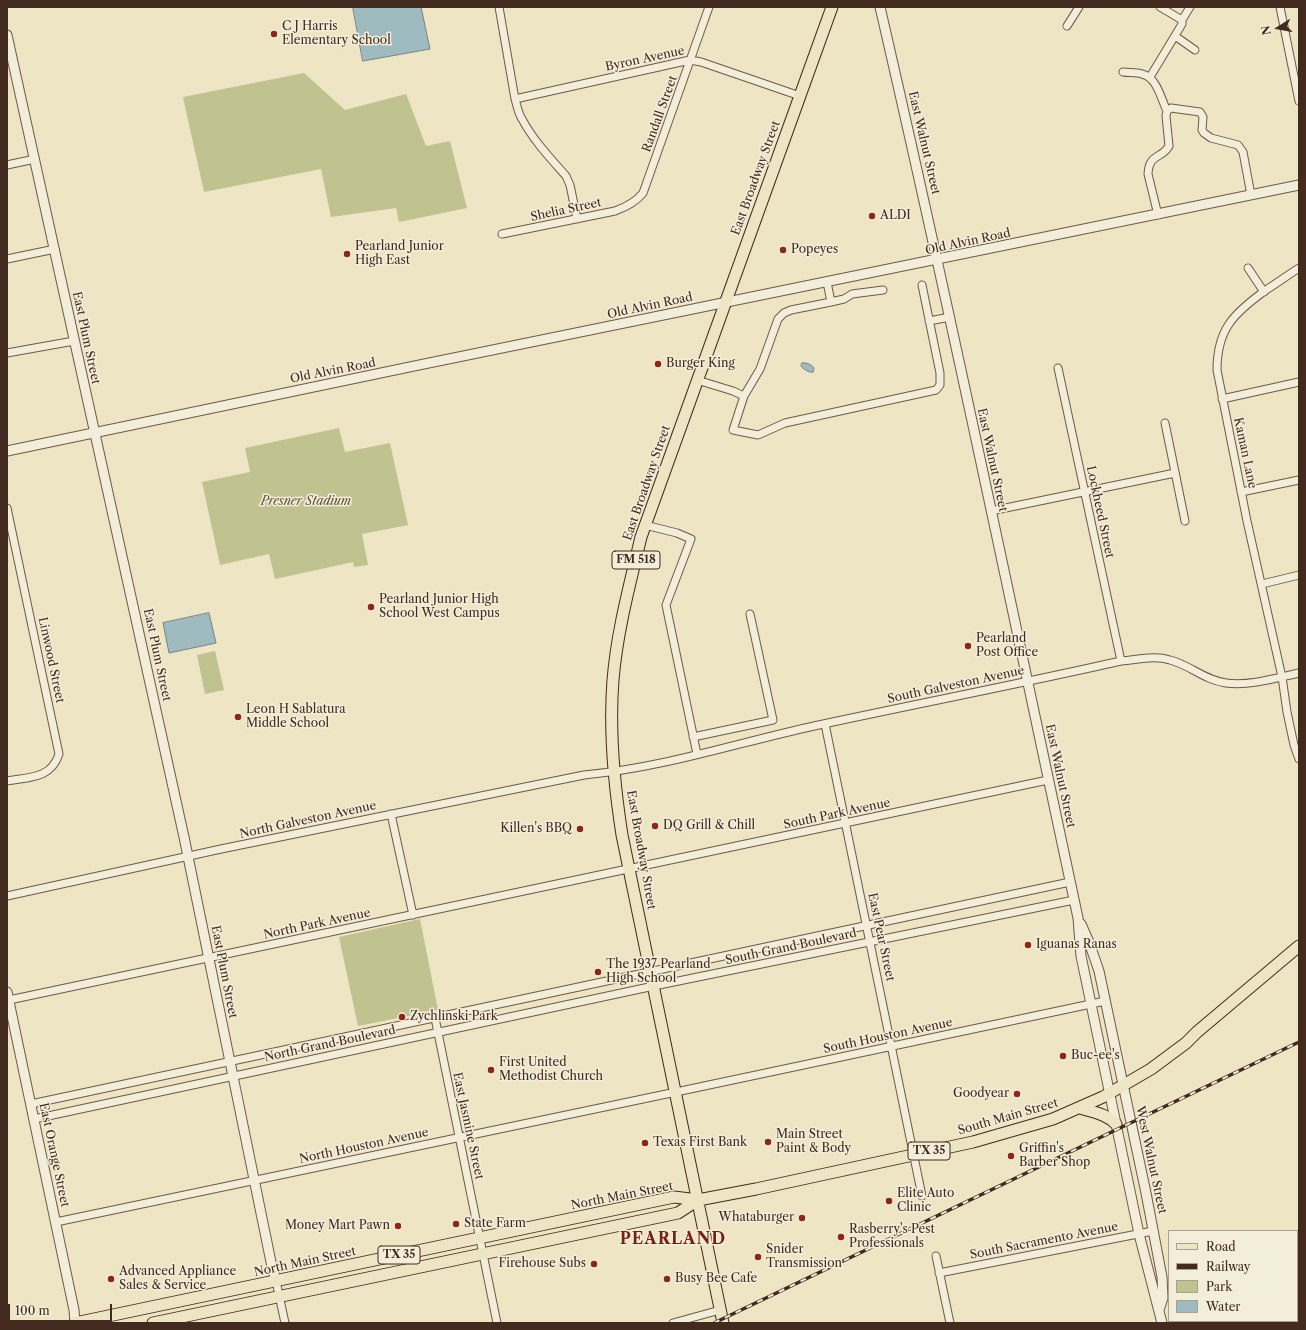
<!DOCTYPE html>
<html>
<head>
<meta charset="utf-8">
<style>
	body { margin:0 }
	#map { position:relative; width:1306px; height:1330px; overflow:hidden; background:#ede5c4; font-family:"Libre Caslon Text",serif }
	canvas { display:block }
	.frame { position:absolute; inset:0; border:8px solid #432a1e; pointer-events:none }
	.legend { position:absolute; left:1168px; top:1230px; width:130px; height:92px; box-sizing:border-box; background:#f3eed9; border:1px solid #ada08e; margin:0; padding:5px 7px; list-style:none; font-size:12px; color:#432a1e }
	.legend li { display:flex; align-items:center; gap:8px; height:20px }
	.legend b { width:20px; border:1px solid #ada08e }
	.north { position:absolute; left:1258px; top:8px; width:40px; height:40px; -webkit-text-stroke:3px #f3eed9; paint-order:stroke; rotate:259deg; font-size:11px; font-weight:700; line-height:16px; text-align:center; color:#432a1e }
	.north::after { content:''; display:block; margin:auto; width:14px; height:18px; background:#432a1e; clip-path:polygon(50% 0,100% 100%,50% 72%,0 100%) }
	.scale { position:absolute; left:8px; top:1304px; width:104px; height:18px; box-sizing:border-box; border:2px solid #432a1e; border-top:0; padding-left:5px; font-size:12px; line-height:14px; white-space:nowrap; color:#432a1e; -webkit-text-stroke:3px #f3eed9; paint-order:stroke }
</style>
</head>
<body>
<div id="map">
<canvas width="1306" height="1330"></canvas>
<div class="frame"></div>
<ul class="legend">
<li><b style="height:5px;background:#ede5c4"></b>Road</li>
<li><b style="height:5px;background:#432a1e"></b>Railway</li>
<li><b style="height:11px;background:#c0c28f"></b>Park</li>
<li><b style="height:11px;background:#9ebcbf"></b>Water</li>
</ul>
<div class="north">N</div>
<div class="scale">100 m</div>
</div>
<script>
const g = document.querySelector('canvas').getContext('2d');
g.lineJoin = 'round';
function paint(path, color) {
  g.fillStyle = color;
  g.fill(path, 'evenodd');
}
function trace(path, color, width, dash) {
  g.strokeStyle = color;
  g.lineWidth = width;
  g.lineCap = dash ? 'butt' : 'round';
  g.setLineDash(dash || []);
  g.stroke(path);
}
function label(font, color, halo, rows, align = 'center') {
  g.font = font + ' "Libre Caslon Text",serif';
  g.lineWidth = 3;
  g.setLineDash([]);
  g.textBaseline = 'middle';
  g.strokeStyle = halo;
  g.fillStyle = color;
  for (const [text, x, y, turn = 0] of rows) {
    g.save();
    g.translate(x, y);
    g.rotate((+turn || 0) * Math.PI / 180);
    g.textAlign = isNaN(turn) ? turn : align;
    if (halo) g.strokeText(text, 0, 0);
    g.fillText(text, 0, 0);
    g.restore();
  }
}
paint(new Path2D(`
	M304 73 345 110 406 94 426 146 450 141 467 208 399 222 396 208 331 217 321 169 204 192 183 97Z
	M339 428 345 452 390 443 408 525 362 534 368 565 354 567 353 562 275 579 269 554 220 565 202 482 250 472 245 448Z
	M215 651 224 690 205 694 197 655Z
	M420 919 438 1010 358 1026 339 937Z`), '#c0c28f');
const water = new Path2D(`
	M353 7H421L430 49 363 61Z
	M802 363C806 362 812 365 814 368L813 372C809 373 803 369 801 366Z
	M209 613 216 643 169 653 163 623Z`);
paint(water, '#9ebcbf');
trace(water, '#7a827f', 1);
const minor = new Path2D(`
	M499 7 515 99C517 105 518 113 522 119 533 140 551 159 566 176L570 185 577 219
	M1280 7 1299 101
	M1182 20 1190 7
	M1067 26 1079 7
	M1175 36 1195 50
	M1123 72C1129 73 1136 72 1142 74 1157 77 1161 99 1167 111
	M1150 77 1182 24V20L1160 7
	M515 99 690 60 701 62 800 96
	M7 165 35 159
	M1158 215 1148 174C1149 153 1162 159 1169 146L1166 116 1167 111 1171 108 1200 112 1203 117 1202 130 1204 133 1211 138 1238 145 1243 152 1251 195
	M502 234 615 211C626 207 636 202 643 193L709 7
	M7 259 55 249
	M1248 268 1264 292
	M1299 268C1288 275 1277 283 1266 290 1234 313 1217 329 1217 370L1247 521 1282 677 1287 712 1294 745 1299 759
	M831 302 844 299 852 294 883 290
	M929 321 950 317
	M7 353 74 341
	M1058 368 1121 661
	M697 380 733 391 744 396 733 430 758 435 785 423 936 390 940 385V373L922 285
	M744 396 760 369 778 319 784 313 791 310 831 302 827 282
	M1222 399 1299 382
	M1165 423 1185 521
	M1241 492 1299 480
	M7 508 59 754C51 779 29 777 7 781
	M991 511 1175 473
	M645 525 677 533 691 539 666 605 697 754
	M1262 584 1299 575
	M825 724 922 1196
	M693 737 773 720 750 614
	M391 814 413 915
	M7 896 221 849 584 775C662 768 737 743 814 726 916 704 1019 684 1121 661 1137 660 1154 655 1170 660 1190 665 1204 680 1226 683 1250 686 1276 678 1299 673
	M9 1000 1048 780
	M435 1018 497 1323
	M31 1104 1070 882
	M34 1119 654 986 1074 900
	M56 1222 676 1092 1105 1001
	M936 1256 950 1323
	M939 1273 1153 1231
	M276 1281 285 1323
	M673 1323 720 1310`);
const tertiary = new Path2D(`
	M880 7C950 310 1013 614 1078 918L1081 956 1139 1234 1162 1323
	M7 35 184 837 271 1262 276 1281
	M7 451C437 359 869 275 1299 185
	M1081 924 1089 942 1099 971 1146 1193 1162 1277 1163 1298 1159 1310
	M7 992 74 1310 75 1323`);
const primary = new Path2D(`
	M1080 1108C1093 1112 1107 1114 1116 1124
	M75 1323 674 1197 698 1200 756 1189 973 1142 1053 1119 1103 1097 1151 1069 1186 1043 1197 1032 1299 946
	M153 1323 678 1213 698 1200
	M723 1323 622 835C614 784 609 731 613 680 617 631 630 584 641 537L832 7`);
trace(minor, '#6e5948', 9);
trace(tertiary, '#6e5948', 11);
trace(primary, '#432a1e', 13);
trace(minor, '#f3eed9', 7);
trace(tertiary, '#f3eed9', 9);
trace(primary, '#ede5c4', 11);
const rail = new Path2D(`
	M714 1323 1299 1042`);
trace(rail, '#432a1e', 3.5);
trace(rail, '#f3eed9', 2, [6]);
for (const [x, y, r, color] of [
	[274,34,4,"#8f2418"],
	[872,216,4,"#8f2418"],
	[783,250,4,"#8f2418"],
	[347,254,4,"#8f2418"],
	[658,364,4,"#8f2418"],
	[371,607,4,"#8f2418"],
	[968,646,4,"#8f2418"],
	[238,717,4,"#8f2418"],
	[655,826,4,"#8f2418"],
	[580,829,4,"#8f2418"],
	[1028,945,4,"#8f2418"],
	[598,972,4,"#8f2418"],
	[402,1017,4,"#8f2418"],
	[1063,1056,4,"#8f2418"],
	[491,1070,4,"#8f2418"],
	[1017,1094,4,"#8f2418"],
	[768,1142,4,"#8f2418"],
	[645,1143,4,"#8f2418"],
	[1011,1156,4,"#8f2418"],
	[889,1201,4,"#8f2418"],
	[802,1218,4,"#8f2418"],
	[456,1224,4,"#8f2418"],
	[398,1226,4,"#8f2418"],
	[841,1237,4,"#8f2418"],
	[758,1257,4,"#8f2418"],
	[594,1264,4,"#8f2418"],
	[111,1279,4,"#8f2418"],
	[667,1279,4,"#8f2418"]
]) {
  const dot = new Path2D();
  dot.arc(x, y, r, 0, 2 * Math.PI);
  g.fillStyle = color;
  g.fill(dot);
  trace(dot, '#f3eed9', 1.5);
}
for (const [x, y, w] of [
	[636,560,48],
	[929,1151,42],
	[399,1255,42]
]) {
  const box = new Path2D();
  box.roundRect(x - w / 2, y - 9, w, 18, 3);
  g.fillStyle = '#f3eed9';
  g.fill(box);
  trace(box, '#432a1e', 1);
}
label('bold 11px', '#432a1e', null, [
	["FM 518",636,560],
	["TX 35",929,1151],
	["TX 35",399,1255]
]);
label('12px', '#432a1e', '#f3eed9', [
	["C J Harris",282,27],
	["Elementary School",282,41],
	["ALDI",880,216],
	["Pearland Junior",355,247],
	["High East",355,261],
	["Popeyes",791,250],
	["Burger King",666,364],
	["Pearland Junior High",379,600],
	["School West Campus",379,614],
	["Pearland",976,639],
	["Post Office",976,653],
	["Leon H Sablatura",246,710],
	["Middle School",246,724],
	["DQ Grill & Chill",663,826],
	["Killen's BBQ",572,829,"right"],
	["Iguanas Ranas",1036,945],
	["The 1937 Pearland",606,965],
	["High School",606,979],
	["Zychlinski Park",410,1017],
	["Buc-ee's",1071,1056],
	["First United",499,1063],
	["Methodist Church",499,1077],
	["Goodyear",1009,1094,"right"],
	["Main Street",776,1135],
	["Paint & Body",776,1149],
	["Texas First Bank",653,1143],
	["Griffin's",1019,1149],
	["Barber Shop",1019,1163],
	["Elite Auto",897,1194],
	["Clinic",897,1208],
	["Whataburger",794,1218,"right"],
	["State Farm",464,1224],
	["Money Mart Pawn",390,1226,"right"],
	["Rasberry's Pest",849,1230],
	["Professionals",849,1244],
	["Snider",766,1250],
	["Transmission",766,1264],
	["Firehouse Subs",586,1264,"right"],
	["Advanced Appliance",119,1272],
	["Sales & Service",119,1286],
	["Busy Bee Cafe",675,1279]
], 'left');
label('12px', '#432a1e', '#f3eed9', [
	["Byron Avenue",645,59,-12],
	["Randall Street",660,114,-70],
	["East Walnut Street",924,143,77],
	["East Broadway Street",756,178,-70],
	["Shelia Street",566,210,-12],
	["Old Alvin Road",968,242,-12],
	["Old Alvin Road",650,306,-12],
	["East Plum Street",86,338,78],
	["Old Alvin Road",333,371,-11],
	["Kaman Lane",1245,453,78],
	["East Walnut Street",992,460,78],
	["East Broadway Street",647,483,-71],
	["Lockheed Street",1100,512,78],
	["East Plum Street",157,655,78],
	["Linwood Street",51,660,78],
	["South Galveston Avenue",956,685,-12],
	["East Walnut Street",1060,776,78],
	["South Park Avenue",837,814,-12],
	["North Galveston Avenue",308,820,-12],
	["East Broadway Street",641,850,80],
	["North Park Avenue",317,924,-12],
	["East Pear Street",881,937,78],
	["South Grand Boulevard",791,947,-12],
	["East Plum Street",224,972,79],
	["South Houston Avenue",888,1036,-12],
	["North Grand Boulevard",330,1044,-12],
	["South Main Street",1008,1117,-16],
	["East Jasmine Street",468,1126,78],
	["North Houston Avenue",364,1146,-12],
	["East Orange Street",54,1155,78],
	["West Walnut Street",1151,1160,78],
	["North Main Street",622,1196,-11],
	["South Sacramento Avenue",1044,1241,-11],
	["North Main Street",305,1262,-12]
]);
label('italic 12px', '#62503a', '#f3eed9', [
	["Presner Stadium",306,502]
]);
g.letterSpacing = '1px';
label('bold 16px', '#7a1f14', '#f3eed9', [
	["PEARLAND",673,1239]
]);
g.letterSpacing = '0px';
</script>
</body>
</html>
